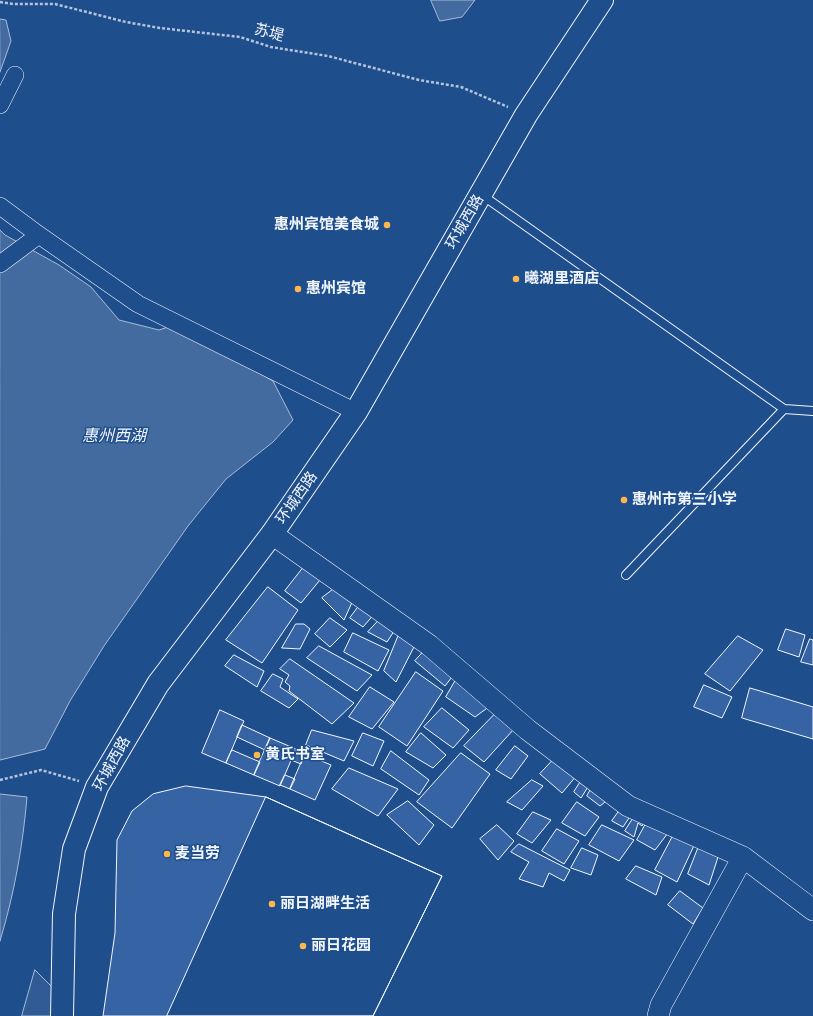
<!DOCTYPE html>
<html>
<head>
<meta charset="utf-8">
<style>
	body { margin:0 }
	canvas { display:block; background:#1f4e8c }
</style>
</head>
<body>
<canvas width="813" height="1016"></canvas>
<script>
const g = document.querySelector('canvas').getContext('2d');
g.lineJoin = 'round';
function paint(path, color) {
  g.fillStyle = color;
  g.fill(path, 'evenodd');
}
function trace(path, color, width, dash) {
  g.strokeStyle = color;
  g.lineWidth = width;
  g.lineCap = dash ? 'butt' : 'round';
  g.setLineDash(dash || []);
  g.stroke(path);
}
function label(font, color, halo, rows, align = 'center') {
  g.font = font + ' "PT Sans Narrow","Noto Sans SC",sans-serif';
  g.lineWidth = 3;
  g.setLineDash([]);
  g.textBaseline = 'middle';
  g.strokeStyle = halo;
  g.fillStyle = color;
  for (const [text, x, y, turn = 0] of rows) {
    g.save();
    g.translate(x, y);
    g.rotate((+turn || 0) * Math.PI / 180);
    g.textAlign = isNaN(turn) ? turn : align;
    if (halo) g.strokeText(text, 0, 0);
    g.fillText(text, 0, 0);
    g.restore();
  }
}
const built = new Path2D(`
	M35 970 52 987 54 1016H22Z`);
paint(built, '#305b95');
trace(built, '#a8bbd7', 1);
const water = new Path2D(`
	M431 0H475L462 17 440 21Z
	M0 19 6 20 11 41 0 72Z
	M0 230 5 235 59 265 91 287 119 320 159 330 177 324 273 381 293 420 273 442 226 479 188 526 104 646 70 701 45 749 0 760Z
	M0 794 27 797C23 845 14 895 0 941Z`);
paint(water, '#446ba0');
trace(water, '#a8bbd7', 1);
const building = new Path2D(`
	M303 568 320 580 301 603 285 591Z
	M268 587 298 610 262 663 226 640Z
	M335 588 354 598 344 620 322 598Z
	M362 602 376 612 363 627 350 618Z
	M330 618 347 630 330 647 315 634Z
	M381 618 396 628 387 642 368 632Z
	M296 624H304L310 629 300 649 282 648Z
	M786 629 805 635 799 657 778 650Z
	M400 632 417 641 396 682 384 671Z
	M353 633 389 650 378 671 344 652Z
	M738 636 763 650 730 691 705 674Z
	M810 639 813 640V665L801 662Z
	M319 646 372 675 357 691 307 658Z
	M425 650 455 673 445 686 415 661Z
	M234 655 264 671 257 687 225 666Z
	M290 659 354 703 332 724 289 691 290 686 285 682 289 675 280 669Z
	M416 672 443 691 407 746 379 727Z
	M273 674 283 679 280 687 298 699 289 708 261 691Z
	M457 678 490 706 475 717 446 697Z
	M704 685 732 697 722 718 694 707Z
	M370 687 394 702 372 729 349 717Z
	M750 688 813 707V739L742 718Z
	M442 708 469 730 453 748 424 727Z
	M220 710 244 721 226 763 202 753Z
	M495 714 514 729 484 762 464 746Z
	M242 725 270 738 265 750 237 737Z
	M312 730 354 741 344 761 306 745Z
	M363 733 384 741 373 766 352 756Z
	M421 733 446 755 433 768 406 752Z
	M270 738 296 749 280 786 254 775Z
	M515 746 528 756 511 779 496 770Z
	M296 749 306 753 301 764 291 760Z
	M232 750 260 762 254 775 226 763Z
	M391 751 429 780 419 795 381 769Z
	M461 753 490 774 452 828 417 802Z
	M305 754 331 765 315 800 290 789Z
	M555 758 577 775 562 793 540 774Z
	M349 768 398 789 378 816 332 789Z
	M285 775 295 779 290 789 280 785Z
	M583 778 591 782 581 798 574 792Z
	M532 780 543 786 522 810 507 802Z
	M186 786 266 797 442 876 373 1016H103L115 933 117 840 132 811 153 794Z
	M593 786 610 798 600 806 587 796Z
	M266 797 442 876 373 1016H167Z
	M408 801 434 825 419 845 387 815Z
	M577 802 599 817 585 836 562 823Z
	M622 807 633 812 623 827 612 821Z
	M533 812 551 820 532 843 517 834Z
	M636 814 647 817 642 826 638 823 634 837 625 831Z
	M648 820 671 829 655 850 637 840Z
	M497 825 514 841 498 860 480 839Z
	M602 825 634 840 619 861 589 845Z
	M557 829 579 841 564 864 542 851Z
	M675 832 697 839 677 882 655 870Z
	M519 844 570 870 564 881 549 873 543 887 519 879 529 862 511 852Z
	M699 846 719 854 709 885 688 874Z
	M582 848 598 855 591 875 571 868Z
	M636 866 662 877 656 895 626 879Z
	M680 891 703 908 693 924 668 905Z`);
paint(building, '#3563a3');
trace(building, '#f2f6ff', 1);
const service = new Path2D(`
	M482 195 784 409 813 411
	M626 575 784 409`);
const minor = new Path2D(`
	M0 105 15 75
	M0 206 39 235 138 304 356 412
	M0 264 39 235`);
const tertiary = new Path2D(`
	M272 534 429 645 528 730 628 806 743 857
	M658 1016 661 1005 743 857 813 910`);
const secondary = new Path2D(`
	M62 1016 64 914 74 849 97 787 158 684 272 534 356 412 526 115 602 0`);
trace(service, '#f2f6ff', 10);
trace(minor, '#f2f6ff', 18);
trace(tertiary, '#f2f6ff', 22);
trace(secondary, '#f2f6ff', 24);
trace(new Path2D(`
	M0 2 13 4H55L126 22 160 28 240 37 271 47 328 56 419 80 461 87 508 107
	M0 780 41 770 79 781`), '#b3c4dc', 2.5, [3, 2]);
trace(service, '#1f4e8c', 8);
trace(minor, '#1f4e8c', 17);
trace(tertiary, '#1f4e8c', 21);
trace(secondary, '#1f4e8c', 22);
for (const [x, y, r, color] of [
	[387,225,4,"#ffb74d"],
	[516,279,4,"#ffb74d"],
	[298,289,4,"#ffb74d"],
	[624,500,4,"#ffb74d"],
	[257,755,4,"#ffb74d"],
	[167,854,4,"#ffb74d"],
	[272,904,4,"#ffb74d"],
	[303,946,4,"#ffb74d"]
]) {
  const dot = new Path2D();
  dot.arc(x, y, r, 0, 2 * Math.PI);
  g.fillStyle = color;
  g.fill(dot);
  trace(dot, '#1f4e8c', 1.5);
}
label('15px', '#f2f6ff', '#1f4e8c', [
	["苏堤",269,33,14],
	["环城西路",465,222,-60],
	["环城西路",297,498,-55],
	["环城西路",112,764,-61]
]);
label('bold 15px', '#f2f6ff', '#1f4e8c', [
	["惠州宾馆美食城",379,225,"right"],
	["曦湖里酒店",524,279],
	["惠州宾馆",306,289],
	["惠州市第三小学",632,500],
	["黄氏书室",265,755],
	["麦当劳",175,854],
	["丽日湖畔生活",280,904],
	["丽日花园",311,946]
], 'left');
label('italic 16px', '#f2f6ff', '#1f4e8c', [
	["惠州西湖",114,436]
]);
</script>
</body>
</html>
